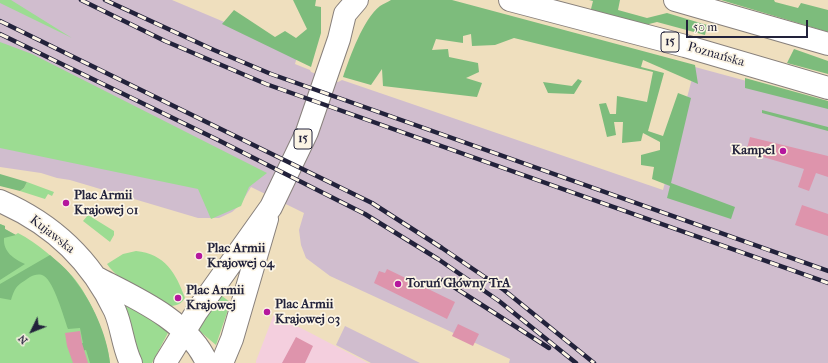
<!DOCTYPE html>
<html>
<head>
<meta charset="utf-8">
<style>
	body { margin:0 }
	#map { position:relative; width:828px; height:363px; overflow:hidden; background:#efdfbe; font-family:"IM FELL French Canon",serif }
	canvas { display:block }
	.north { position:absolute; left:12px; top:311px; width:40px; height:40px; -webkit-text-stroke:3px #fcf5e5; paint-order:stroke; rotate:227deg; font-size:11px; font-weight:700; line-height:16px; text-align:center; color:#22223b }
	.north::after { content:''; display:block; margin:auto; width:14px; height:18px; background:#22223b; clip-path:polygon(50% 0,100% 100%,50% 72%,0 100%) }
	.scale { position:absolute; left:686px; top:20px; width:122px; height:18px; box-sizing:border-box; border:2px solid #22223b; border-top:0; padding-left:5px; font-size:12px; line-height:14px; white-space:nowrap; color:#22223b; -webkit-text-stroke:3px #fcf5e5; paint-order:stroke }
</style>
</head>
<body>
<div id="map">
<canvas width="828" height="363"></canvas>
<div class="north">N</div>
<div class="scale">50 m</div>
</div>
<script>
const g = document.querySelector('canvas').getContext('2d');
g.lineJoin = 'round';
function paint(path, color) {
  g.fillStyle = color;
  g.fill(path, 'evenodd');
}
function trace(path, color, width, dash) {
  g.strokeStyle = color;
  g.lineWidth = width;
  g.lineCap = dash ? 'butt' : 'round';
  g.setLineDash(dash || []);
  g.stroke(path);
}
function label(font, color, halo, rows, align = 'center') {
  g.font = font + ' "IM FELL French Canon",serif';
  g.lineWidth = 3.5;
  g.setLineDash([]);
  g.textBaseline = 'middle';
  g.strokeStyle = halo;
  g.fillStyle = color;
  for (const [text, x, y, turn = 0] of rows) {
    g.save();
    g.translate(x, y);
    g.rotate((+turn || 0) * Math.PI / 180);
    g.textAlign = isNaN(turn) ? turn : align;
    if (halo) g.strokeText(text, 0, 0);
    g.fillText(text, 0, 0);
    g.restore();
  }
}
paint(new Path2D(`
	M274 314 368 363H256V361Z`), '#f4cfde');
paint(new Path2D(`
	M0 0H172L298 53 295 64 310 70 311 72 338 82 342 80 663 190 695 67 828 103V363H509L510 359 330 276 306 258 301 245 299 230 304 213 251 187 240 205 232 212 219 218H198L70 180 57 178 41 173 0 167Z
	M345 326 420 363H371L336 345Z`), '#d0bdce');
paint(new Path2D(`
	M0 0H11L72 38 0 3Z
	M0 42 32 54 267 173 249 187 241 206 211 219 198 189 0 148Z
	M27 182 54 192 52 196 48 194 45 199 20 191 24 188Z
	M88 215 114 231V235L110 242 83 221Z
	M0 224 5 226V229L15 235 18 233C37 243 58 261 73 277 89 295 108 339 110 363H0Z
	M136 251C165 254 176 273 185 298 181 304 177 306 169 306 148 294 121 284 107 264L123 254Z
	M115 291 170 329 152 363H139Z
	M222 296 230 302V304L216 345 196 328 218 297Z`), '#9cdc92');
paint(new Path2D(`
	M293 0H316L315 6 321 7V33L311 67 222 24 234 10 275 37 285 31 296 38 307 29Z
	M391 0H452L695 65 698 84 643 60 641 67 664 73 648 131 663 136 678 93 691 98 671 183 735 207 731 219 667 198 670 186 652 179 654 167 641 165V155L660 150V142L643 133 641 141 622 143 623 122H614L616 135 607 137 599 104 606 103 610 114H616L617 96 647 102 653 72 514 38 495 45 472 46 471 34 463 36V43L436 39 432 50 448 49 449 57 478 63 479 72 466 78 482 83 477 97 383 86 382 69 371 85 343 77C350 57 363 19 380 6 383 4 388 2 391 0Z
	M589 0H620L618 10 647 18 667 13 707 25 705 35 657 22 645 25 590 13 593 1Z
	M721 0H774L775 2 798 8 801 3 828 10V32Z
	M794 49 828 61V74L787 63Z
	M745 78 828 101V109L745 88Z
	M578 79 582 81 574 94 548 93 543 82 572 86Z
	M762 110 828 127V131L762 113Z
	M0 174 27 182 24 188 20 191 0 186Z
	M0 224 5 226V229L16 235 4 238C3 252 14 259 25 264L0 280Z
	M50 255C58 262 68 270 74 279 92 302 107 334 110 363H90L86 350 77 352 72 345 83 343 80 328 68 329C64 318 54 282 44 276 39 273 34 275 30 277 17 286 16 285 11 300L0 298V284Z`), '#7dbc7c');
paint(new Path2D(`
	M750 137 828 156V177L816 173 809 191 798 187 804 169 746 152Z
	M802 205 828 214V236L795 225Z
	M387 269 455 302 447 319 374 283 379 271 385 273Z
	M458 324 479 334 473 346 452 336Z
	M80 331 82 343 88 363H73L67 346 65 333Z
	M296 337 313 346 305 363H282Z`), '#de94ac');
const secondary = new Path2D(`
	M675 0 828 44
	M0 201C51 223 91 260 115 311 122 327 123 347 131 363
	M97 278C136 298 189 321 207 363`);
const primary = new Path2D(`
	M510 0 685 46 828 88
	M165 363 197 311 271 207 307 132 339 39 345 14 357 0
	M222 363 232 339 267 219`);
trace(secondary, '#88807c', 24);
trace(primary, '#88807c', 24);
trace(secondary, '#fff', 22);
trace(primary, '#fff', 22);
const rail = new Path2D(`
	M81 0 165 41 266 84 828 283
	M105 0 214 50 271 74 828 271
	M0 21 372 203 442 248 504 290 594 363
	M0 34 216 139 365 214 438 259 499 301 576 363
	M443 280 549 348`);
trace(rail, '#22223b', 4.5);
trace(rail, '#fcf5e5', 3, [9]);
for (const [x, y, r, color] of [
	[783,151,4,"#b5179e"],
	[66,203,4,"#b5179e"],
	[199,256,4,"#b5179e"],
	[398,284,4,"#b5179e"],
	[178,298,4,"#b5179e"],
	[267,312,4,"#b5179e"]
]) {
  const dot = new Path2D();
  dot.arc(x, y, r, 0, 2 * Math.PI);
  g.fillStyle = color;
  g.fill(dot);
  trace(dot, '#fcf5e5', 1.5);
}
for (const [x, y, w] of [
	[670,42,18],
	[303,139,18]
]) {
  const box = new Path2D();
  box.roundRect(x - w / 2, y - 10, w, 20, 3);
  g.fillStyle = '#fcf5e5';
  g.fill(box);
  trace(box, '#22223b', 1);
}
label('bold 12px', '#22223b', null, [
	["15",670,42],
	["15",303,139]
]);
label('13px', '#22223b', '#fcf5e5', [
	["Poznańska",716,55,16],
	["Kujawska",52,235,38]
]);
label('bold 13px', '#22223b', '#fcf5e5', [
	["Kampel",775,151,"right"],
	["Plac Armii",74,196],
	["Krajowej 01",74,211],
	["Plac Armii",207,249],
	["Krajowej 04",207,264],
	["Toruń Główny TrA",406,284],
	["Plac Armii",186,291],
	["Krajowej",186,306],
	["Plac Armii",275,305],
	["Krajowej 03",275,320]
], 'left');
</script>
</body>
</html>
